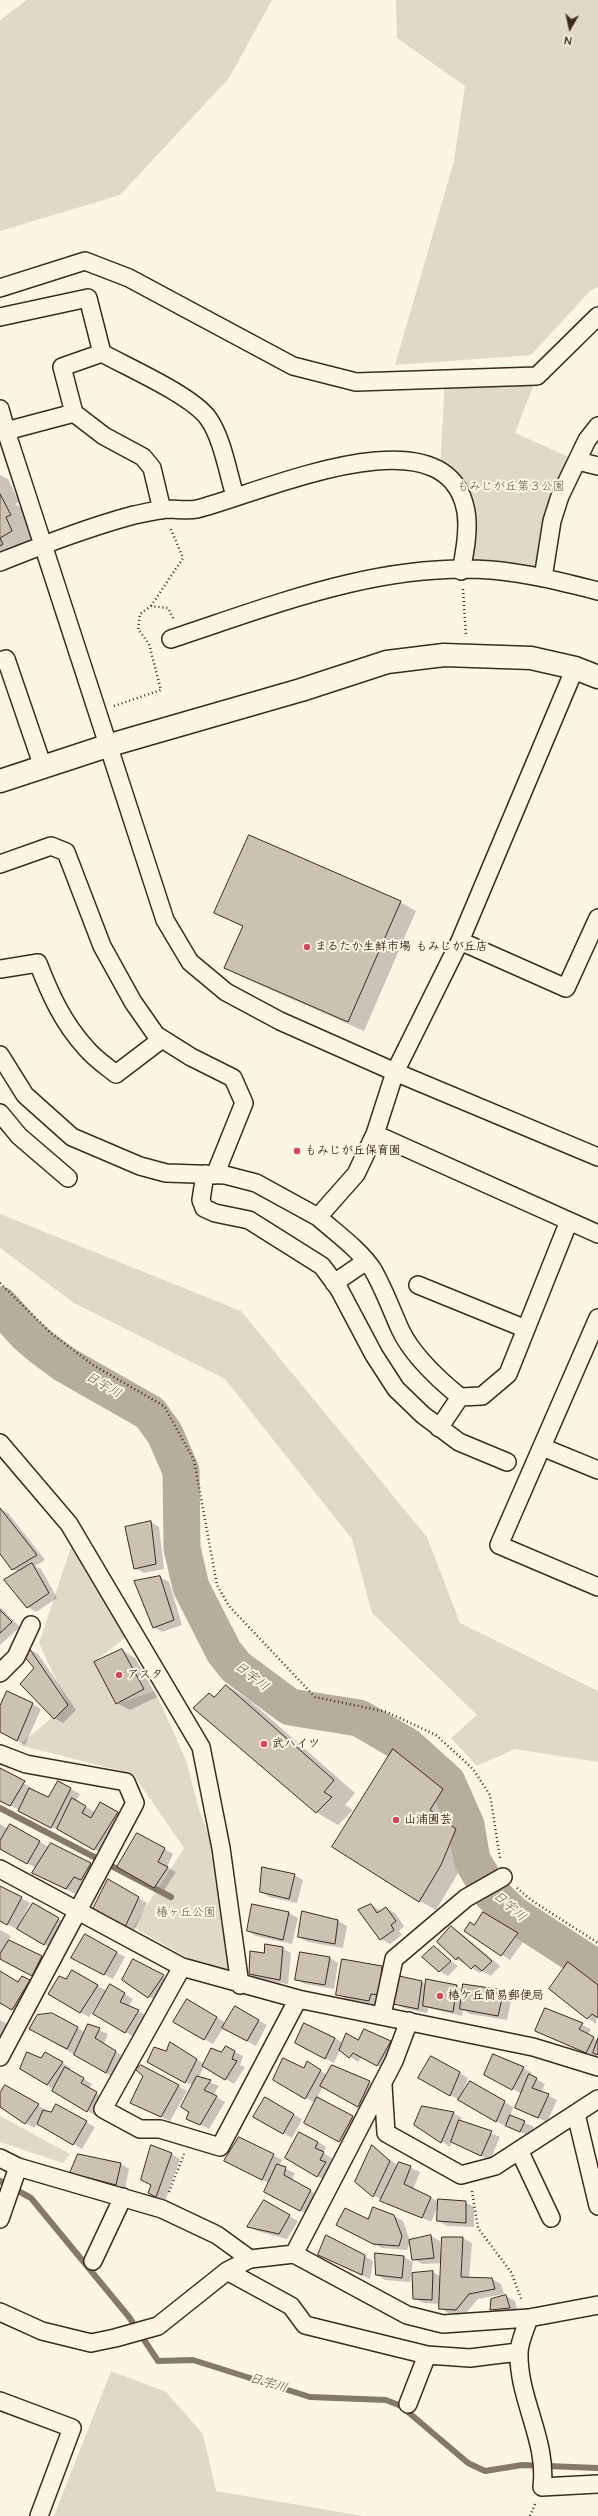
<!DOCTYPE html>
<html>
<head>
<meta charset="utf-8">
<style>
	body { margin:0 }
	#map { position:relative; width:598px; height:2516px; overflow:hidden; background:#fcf5e5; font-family:"Architects Daughter",sans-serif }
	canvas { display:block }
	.north { position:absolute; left:550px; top:8px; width:40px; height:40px; -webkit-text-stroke:3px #fcf5e5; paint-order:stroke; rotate:189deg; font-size:11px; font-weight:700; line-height:16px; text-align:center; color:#3b2a1e }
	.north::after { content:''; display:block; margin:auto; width:14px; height:18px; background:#3b2a1e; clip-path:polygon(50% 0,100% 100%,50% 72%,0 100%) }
</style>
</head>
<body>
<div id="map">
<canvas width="598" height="2516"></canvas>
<div class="north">N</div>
</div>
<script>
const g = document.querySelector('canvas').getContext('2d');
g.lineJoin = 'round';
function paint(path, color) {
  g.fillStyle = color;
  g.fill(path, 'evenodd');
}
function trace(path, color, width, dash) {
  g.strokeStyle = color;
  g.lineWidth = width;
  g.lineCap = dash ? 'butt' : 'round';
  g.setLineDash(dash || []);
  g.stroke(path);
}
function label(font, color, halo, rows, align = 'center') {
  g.font = font + ' "Architects Daughter","Klee One",sans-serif';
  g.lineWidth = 4;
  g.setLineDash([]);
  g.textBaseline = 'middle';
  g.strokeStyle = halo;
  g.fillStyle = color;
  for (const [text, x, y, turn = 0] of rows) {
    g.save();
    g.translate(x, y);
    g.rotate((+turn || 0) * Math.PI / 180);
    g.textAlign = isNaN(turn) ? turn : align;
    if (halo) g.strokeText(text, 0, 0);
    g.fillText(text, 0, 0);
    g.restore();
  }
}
paint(new Path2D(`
	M27 0H272L229 78 120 195 0 231V20Z
	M396 0H598V287L590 291 531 355 395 365 454 161 465 86 397 38Z
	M537 376 515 433 578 461 543 578 461 571 466 516 440 471 445 379Z
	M0 1214 241 1311 427 1537 460 1623 598 1691V1762L515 1749 477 1766 451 1738 477 1715 372 1613 352 1539 225 1379 74 1303 0 1248Z
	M71 1547 126 1637 94 1662 116 1704 155 1691 186 1760 199 1810 213 1847 232 1971 193 1961 133 1927 184 1848 133 1774 19 1745 68 1705 39 1643Z
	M0 2116 70 2154 63 2163 0 2142Z
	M111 2371 166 2392 203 2434 216 2491 363 2516H54Z`), '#e0d8c8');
paint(new Path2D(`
	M0 475 8 479 19 502 15 504 22 508 32 527 27 529 33 544 0 556Z
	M400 902 416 911 364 1031 242 977 226 968 243 927 215 913Z
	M0 1509 8 1513 45 1560 35 1566 41 1569 57 1598 36 1612 28 1607 19 1572 13 1569 0 1552Z
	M151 1522 159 1527 164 1569 144 1573 135 1568Z
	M160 1577 169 1582 182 1625 162 1632 153 1627Z
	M0 1607 20 1627 0 1645Z
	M29 1649 38 1654 76 1710 63 1723 54 1718Z
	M122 1650 135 1658 157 1697 130 1710 117 1703Z
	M227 1686 248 1699 355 1793 345 1805 353 1810 338 1825 316 1812 215 1698Z
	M32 1704 41 1709 25 1745 0 1732V1707Z
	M393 1750 409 1760 459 1799 445 1821 472 1839 457 1875 436 1910 420 1901Z
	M0 1769 48 1798 58 1782 80 1794 76 1801 95 1812 118 1813 126 1817 104 1854 0 1800Z
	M0 1824 8 1829 10 1825 49 1847 99 1868 90 1884 83 1881 75 1894 42 1877 36 1868 0 1848Z
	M137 1834 173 1854 167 1867 176 1872 163 1892 126 1872Z
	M294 1875 303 1880 297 1903 269 1897 261 1892Z
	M108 1881 147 1903 134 1931 102 1915Z
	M0 1887 30 1903 18 1928 34 1905 67 1924 53 1949 0 1920Z
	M371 1905 381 1911 386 1908 395 1913 404 1926 399 1931 402 1935 390 1944 381 1939Z
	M253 1906 289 1913 298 1918 292 1944 256 1936 248 1931Z
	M303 1913 338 1921 347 1926 343 1948 308 1942 299 1937Z
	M483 1913 526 1938 510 1960 466 1931 474 1926Z
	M451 1927 460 1932 500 1966 491 1976 482 1971 480 1973 456 1959Z
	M0 1930 11 1936 9 1941 50 1962 41 1980 0 1958Z
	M85 1935 125 1957 113 1979 81 1963Z
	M434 1947 458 1966 448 1976 439 1971Z
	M282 1948 291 1953 288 1984 258 1979 250 1974 265 1955Z
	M330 1958 338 1963 334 1989 305 1984 296 1979Z
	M569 1964 598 1985 596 2024 550 1989Z
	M382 1967 390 1972 377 2005 346 1999 337 1994Z
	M0 1972 18 1983 22 1977 38 1986 21 2014 0 2002Z
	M72 1972 107 1991 110 1986 133 1999 129 2006 147 2016 134 2037 94 2014 101 1998 89 2017 50 1994Z
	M163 1976 172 1981 158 2002 123 1980Z
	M422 1982 427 1985 456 1986 463 1990 503 1991 512 1996 507 2020 470 2014 463 2010 462 2016 428 2008 427 2013 403 2008 395 2003Z
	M187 2000 226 2023 235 2008 267 2025 256 2046 223 2028 213 2044 174 2022Z
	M545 2009 591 2029 588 2035 598 2041V2055L595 2057 536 2030Z
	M52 2014 85 2032 88 2025 108 2034 104 2044 124 2057 115 2078 39 2034Z
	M0 2020 9 2025 0 2041Z
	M335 2038 343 2043 391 2042 399 2046 386 2070 362 2057 358 2062 340 2050 334 2063 305 2048Z
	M179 2048 204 2064 222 2053 235 2052 243 2056 240 2065 245 2067 234 2084 204 2066 199 2077 219 2086 213 2095 225 2102 209 2129 187 2118 193 2086 148 2062 166 2052Z
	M46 2054 71 2068 69 2070 92 2084 89 2089 105 2098 96 2116 21 2069 41 2059Z
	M431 2057 468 2078 461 2096 471 2083 513 2107 510 2116 534 2127 529 2136 508 2126 509 2121 505 2126 420 2078Z
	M141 2066 187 2091 170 2121 140 2107 144 2076Z
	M332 2066 379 2087 367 2111 323 2086 317 2098 361 2121 348 2146 305 2122 315 2103 274 2080 316 2068 327 2075Z
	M523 2068 532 2073 530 2076 545 2084 541 2092 557 2100 547 2122 525 2112 522 2094 494 2079Z
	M5 2086 46 2110 45 2111 86 2122 95 2127 82 2149 38 2123 34 2128 0 2106V2095Z
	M265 2099 302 2119 292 2138 255 2117Z
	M453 2113 462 2118 460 2121 500 2137 490 2160 452 2142 450 2147 416 2124Z
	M318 2142 326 2147 323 2153 332 2158 329 2165 334 2168 326 2181 286 2158Z
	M372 2146 398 2166 400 2163 420 2172 413 2189 439 2202H465L474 2207V2227L447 2226 438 2221 439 2204 431 2222 374 2196 356 2181Z
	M171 2154 180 2159 165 2201 149 2193Z
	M273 2155 282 2160 279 2166 295 2173 292 2180 319 2196 309 2215 273 2196 269 2183 234 2166Z
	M121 2164 129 2169 125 2189 80 2178 72 2173Z
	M264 2202 298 2221 287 2239 257 2231 249 2226Z
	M394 2216 403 2221 410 2241 431 2236 440 2241 441 2256 443 2238H463L472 2243 469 2278 492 2279 501 2284 504 2294 478 2299 465 2314 448 2313 440 2308V2304L423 2303 414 2298 413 2274 433 2272 441 2277 442 2263 422 2264 413 2259 410 2242 407 2250 382 2248 345 2230 369 2220Z
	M376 2254 404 2257 413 2262 410 2282 385 2280 377 2275Z
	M364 2256 373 2261 370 2279 327 2259Z
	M506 2296 515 2301 518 2312 500 2314 491 2309Z`), '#0003');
trace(new Path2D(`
	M0 1808 171 1897
	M0 2181 31 2198 129 2317 158 2361 193 2360 310 2397 386 2400 401 2406 468 2463 485 2471 522 2465 598 2468`), '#85796b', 6);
trace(new Path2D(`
	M0 1305 26 1334 40 1346 64 1364 150 1413 165 1434 181 1471 182 1548 191 1587 224 1652 236 1667 290 1707 359 1718 407 1746 447 1782 466 1825 472 1860 492 1894 513 1914 598 1969`), '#b7ad9e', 37);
const building = new Path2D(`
	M0 494 11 515 6 517 12 531 0 538 3 544 0 546Z
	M249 835 401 901 348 1022 224 968 243 926 214 913Z
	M0 1508 37 1555 12 1570 0 1554Z
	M151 1521 156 1564 134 1569 125 1527Z
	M32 1563 49 1593 27 1608 4 1580Z
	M160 1576 174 1620 153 1628 134 1581Z
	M0 1610 12 1622 0 1633Z
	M29 1648 68 1705 54 1719 20 1684 34 1668 23 1655Z
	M122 1649 144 1689 116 1704 94 1662Z
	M226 1685 334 1780 324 1792 332 1797 316 1813 193 1708 209 1693 214 1697Z
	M7 1691 33 1703 17 1741 0 1732V1706Z
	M393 1749 443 1789 430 1810 456 1829 441 1865 419 1902 332 1847Z
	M0 1768 25 1781 10 1806 0 1801Z
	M58 1781 71 1788 51 1828 18 1811 29 1788 48 1797Z
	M72 1798 86 1806 82 1813 91 1818 100 1802 118 1812 94 1850 57 1829Z
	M10 1824 40 1841 27 1864 0 1849V1841Z
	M137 1833 165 1848 158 1862 168 1867 154 1888 117 1867Z
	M51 1843 91 1863 81 1880 74 1877 66 1889 32 1873Z
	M262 1867 295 1874 289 1899 260 1892Z
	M108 1879 139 1897 125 1927 92 1911Z
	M0 1886 22 1897 7 1925 0 1921Z
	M33 1903 59 1918 44 1945 17 1929Z
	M252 1904 289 1912 283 1940 247 1931Z
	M371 1904 377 1913 386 1907 396 1921 391 1925 394 1930 380 1940 358 1910Z
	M302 1911 338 1920 335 1944 298 1937Z
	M483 1912 518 1933 501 1956 464 1931 470 1922 474 1925Z
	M451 1926 492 1961 482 1971 475 1965 471 1969 458 1957 456 1960 437 1942Z
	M85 1934 117 1952 104 1975 71 1958Z
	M9 1940 42 1956 32 1976 0 1959V1954Z
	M265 1944 283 1947 280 1980 249 1974 250 1951 264 1953Z
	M434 1946 451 1961 439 1972 422 1957Z
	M300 1952 330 1957 325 1985 295 1980Z
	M133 1959 164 1975 148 1998 122 1980Z
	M342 1959 382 1966 379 1995 371 1994 369 2001 336 1995Z
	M568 1962 598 1985V2018L592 2014 587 2019 549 1989Z
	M72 1970 98 1985 80 2013 48 1994 59 1976 66 1979Z
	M0 1971 18 1982 22 1976 30 1980 12 2010 0 2003Z
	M399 1976 422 1981 418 2009 393 2004Z
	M426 1979 457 1985 453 2012 423 2006Z
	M110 1984 125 1993 120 2002 139 2010 125 2033 93 2014Z
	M463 1984 504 1990 498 2016 460 2009Z
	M187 1999 217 2017 204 2040 173 2022Z
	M235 2006 259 2020 247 2041 222 2028Z
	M545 2008 583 2023 579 2029 594 2037 586 2053 535 2031Z
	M52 2013 78 2027 67 2049 29 2029 37 2015Z
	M304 2023 335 2038 325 2059 295 2043Z
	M88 2024 100 2028 95 2038 116 2051 106 2073 74 2055Z
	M364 2029 391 2041 377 2066 353 2053 349 2058 339 2050 346 2033 358 2040Z
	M598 2038V2055L593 2053Z
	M170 2042 197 2059 185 2083 147 2062 154 2047 166 2051Z
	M226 2046 235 2051 232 2059 237 2061 225 2080 202 2066 211 2048 221 2052Z
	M27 2052 41 2058 45 2052 63 2062 47 2085 20 2069Z
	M493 2054 524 2067 512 2090 484 2075Z
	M431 2056 460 2072 450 2096 418 2078Z
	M283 2058 304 2068 307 2061 321 2070 305 2099 273 2080Z
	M141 2065 179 2085 161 2117 130 2103 143 2076 136 2070Z
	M332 2065 370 2081 358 2107 320 2086Z
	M65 2067 84 2078 81 2083 97 2092 87 2112 52 2091Z
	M529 2074 537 2078 532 2088 549 2094 538 2118 515 2108Z
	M197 2076 211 2080 204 2090 217 2096 200 2125 186 2119 189 2112 181 2107Z
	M470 2081 505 2101 496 2122 458 2100Z
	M5 2085 39 2104 25 2124 0 2107V2093Z
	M265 2097 294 2114 283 2134 253 2117Z
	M317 2097 353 2116 339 2142 304 2123Z
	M56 2104 87 2121 73 2145 37 2124 43 2110 51 2112Z
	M422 2106 454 2112 441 2143 414 2125Z
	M510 2115 525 2121 520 2132 506 2126Z
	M459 2120 492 2131 481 2156 451 2142Z
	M299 2132 318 2142 315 2148 324 2152 320 2160 326 2162 317 2177 285 2158Z
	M239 2137 274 2154 262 2180 224 2161Z
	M151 2145 172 2153 156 2197 148 2193 151 2185 141 2180Z
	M372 2145 390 2161 373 2197 355 2182Z
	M78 2154 121 2163 116 2185 70 2173Z
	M399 2162 411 2166 404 2184 431 2197 422 2218 380 2201Z
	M277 2164 286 2167 284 2175 311 2190 300 2211 264 2192Z
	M438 2199 466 2201V2223L437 2221Z
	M264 2200 290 2215 279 2234 247 2227Z
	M373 2207 394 2215 402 2236 399 2246 373 2244 336 2225 345 2208 368 2219Z
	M326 2235 365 2255 362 2275 318 2255Z
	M431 2235 434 2258 412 2260 409 2240Z
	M442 2237H463L461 2277 492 2278 495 2289 469 2294 456 2310 439 2309Z
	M375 2253 404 2256 402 2278 376 2275Z
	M433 2271 432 2300 413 2299 412 2273Z
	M506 2295 510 2308 490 2310 491 2299Z`);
paint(building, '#ccc2b3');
trace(building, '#3b2a1e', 1);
const street = new Path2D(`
	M0 288 85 261 129 278 293 366 356 382 537 376 598 316
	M0 317 88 298 102 353
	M0 409 6 431 74 413 62 367 102 353C129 368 191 395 208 418 222 437 228 473 235 496
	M74 413 104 436 143 457 152 468 162 510
	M6 431 165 920 190 962 226 992 280 1021 395 1072 598 1157
	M578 461 598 466
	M0 562C43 545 89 527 134 515 144 513 156 510 167 509 177 509 188 511 197 509 256 495 442 408 465 507 470 526 465 552 461 571
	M543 578 552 521 560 496 587 440 598 426
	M171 639C274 605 380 562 491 570 527 573 563 582 598 591
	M0 661 6 659 43 767
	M575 668 460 941 566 988 598 918
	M0 864 51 846 66 852 102 946 133 1002 156 1035 191 1057 233 1078 244 1103 215 1175
	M0 969 38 963C50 994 63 1023 86 1048 94 1058 106 1066 116 1074L162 1039
	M0 1055 25 1095 72 1137 140 1166 166 1173 225 1175 256 1183 318 1217 356 1174 375 1134 598 1234
	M0 1113 19 1136 68 1178
	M375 1134 395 1072 460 941
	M205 1174 201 1200 204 1208 215 1213 249 1220 322 1266 339 1289 374 1355 396 1389 423 1415 459 1442 507 1462
	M318 1217C336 1233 360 1250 373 1270 384 1289 391 1309 400 1329 412 1355 438 1379 460 1397L482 1396 508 1374 569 1221
	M334 1283 365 1262
	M418 1285 526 1329
	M598 1318 499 1545 598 1587
	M439 1428 460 1397
	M0 1443 69 1524 201 1747 221 1848 240 1985
	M542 1447 598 1470
	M0 1673 16 1657 31 1625
	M0 1754 26 1764 126 1782 135 1803 0 2057
	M0 1869 182 1967 298 1999 533 2047 598 2067
	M182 1967 103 2109 140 2129H160L220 2147 298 1999
	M382 2015 394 1959 466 1898 503 1877
	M383 2085 386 2133 461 2175 495 2166 598 2099
	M576 2114 598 2206
	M519 2150 551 2218
	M0 2158 18 2167 162 2209 217 2235 250 2259
	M0 2219 18 2167
	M294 2254 394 2061 409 2021
	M93 2261 123 2197
	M227 2271 291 2306 305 2325 427 2355 470 2358 518 2352
	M0 2312 42 2331 91 2343 115 2338 158 2326 227 2271 250 2259 294 2254 407 2315 443 2324 529 2318 598 2305
	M529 2318C526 2328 519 2342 519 2353 518 2399 548 2441 542 2487L598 2484
	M0 2401 72 2428 39 2516
	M408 2404 427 2355`);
const secondary = new Path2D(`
	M0 781 110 745 301 690 387 662 444 655 531 658 575 668 598 677`);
trace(street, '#3b2a1e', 20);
trace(secondary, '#3b2a1e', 25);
trace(new Path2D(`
	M463 589 466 636
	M151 606 183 558 170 527
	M114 706 161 690 149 644 138 629 140 614 151 606 168 608 174 620
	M0 1283 52 1334 93 1365 164 1406 194 1460 217 1585 229 1606 315 1697 387 1712 436 1735 473 1769 490 1795 500 1858
	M517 1888 531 1900 598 1943
	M472 2191 478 2228 511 2272 522 2301
	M169 2192 184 2154
	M530 2516 535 2504`), '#3b2a1e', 2.5, [1, 3]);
trace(street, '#fcf5e5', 17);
trace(secondary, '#fcf5e5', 22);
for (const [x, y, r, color] of [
	[307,947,4,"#d1495b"],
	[297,1151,4,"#d1495b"],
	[119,1675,4,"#d1495b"],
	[264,1744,4,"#d1495b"],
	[396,1820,4,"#d1495b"],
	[440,1996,4,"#d1495b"]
]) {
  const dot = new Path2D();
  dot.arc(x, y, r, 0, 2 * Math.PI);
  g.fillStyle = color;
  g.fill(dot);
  trace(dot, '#fcf5e5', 1.5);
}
label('12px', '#645648', '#fcf5e5', [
	["もみじが丘第３公園",511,487],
	["椿ヶ丘公園",186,1913]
]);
label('bold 12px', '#3b2a1e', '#fcf5e5', [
	["まるたか生鮮市場 もみじが丘店",315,947],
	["もみじが丘保育園",305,1151],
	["アスタ",127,1675],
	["武ハイツ",272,1744],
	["山浦園芸",404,1820],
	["椿ケ丘簡易郵便局",448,1996]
], 'left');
label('italic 13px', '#605144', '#fcf5e5', [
	["日宇川",103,1386,30],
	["日宇川",251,1677,38],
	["日宇川",509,1907,41],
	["日宇川",268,2384,17]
]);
</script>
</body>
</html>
